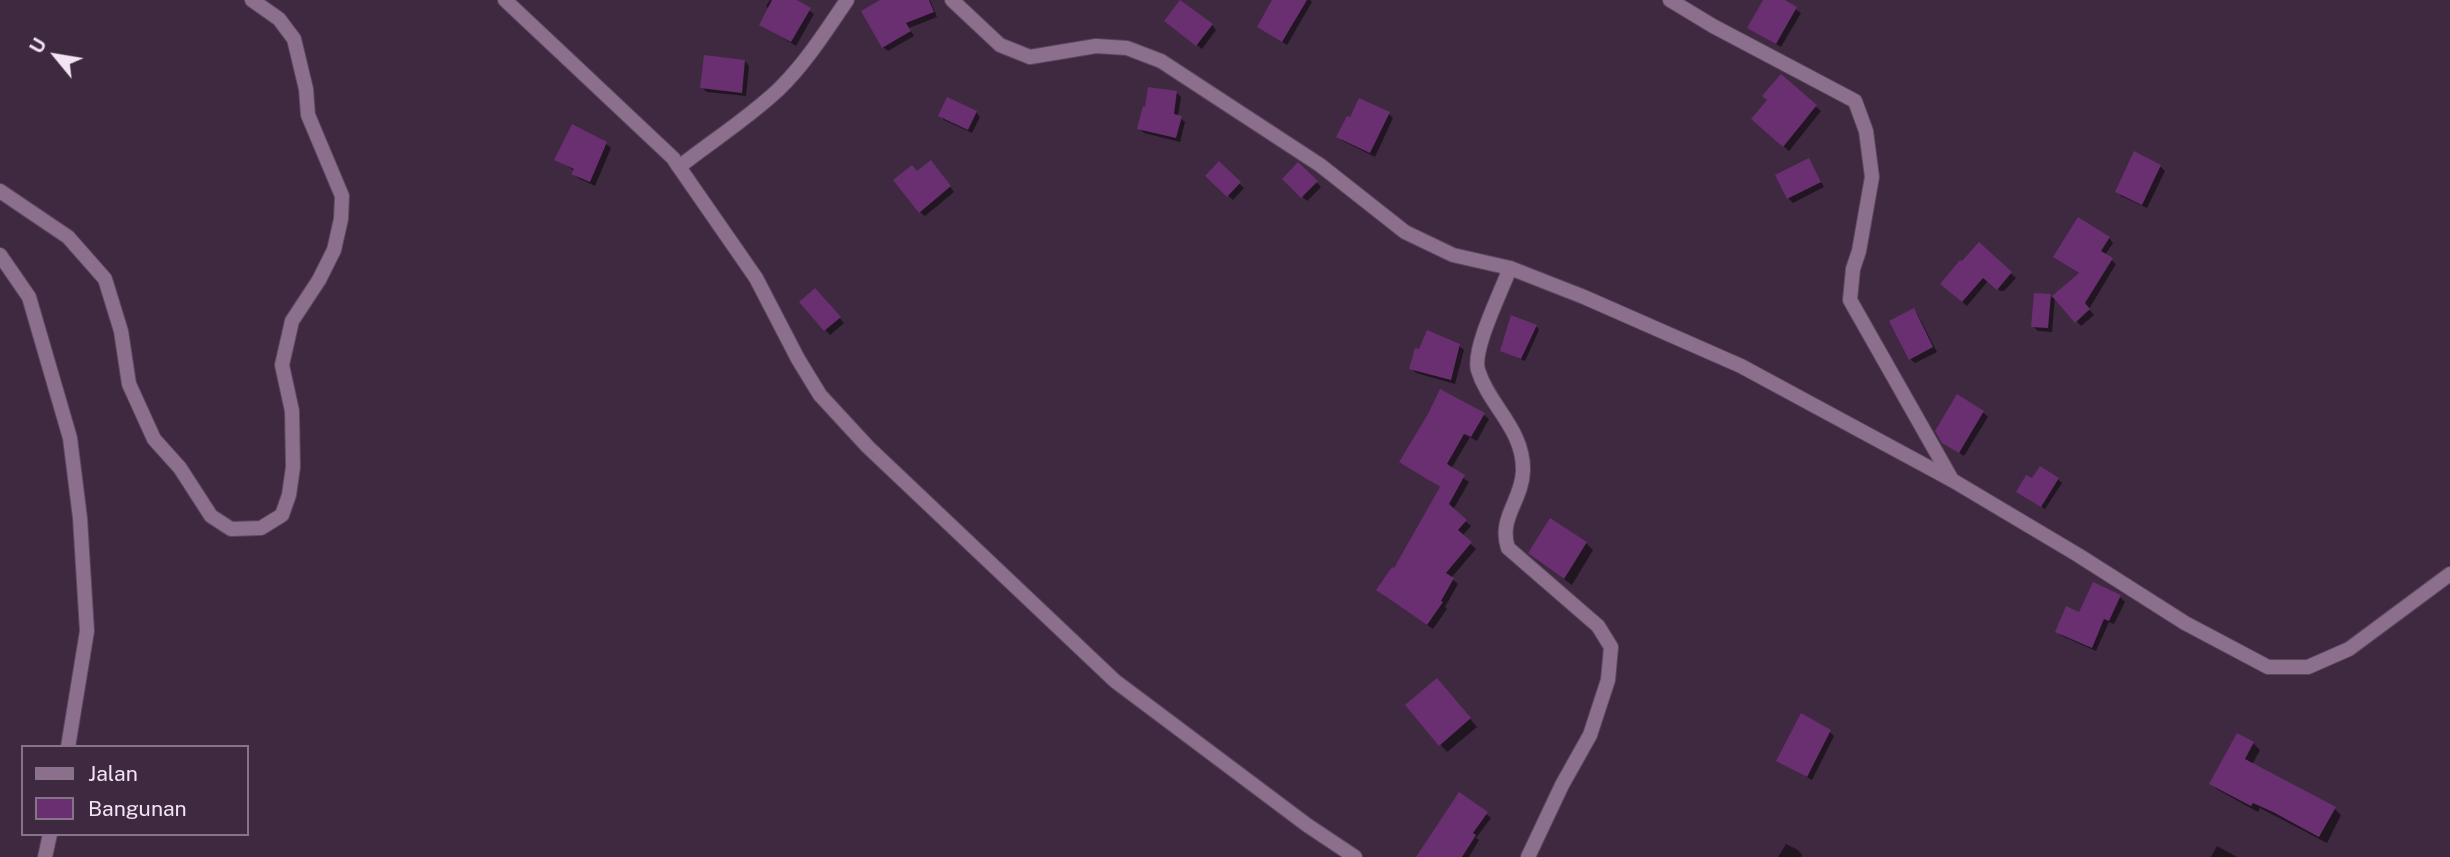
<!DOCTYPE html>
<html>
<head>
<meta charset="utf-8">
<style>
	body { margin:0 }
	#map { position:relative; width:2450px; height:857px; overflow:hidden; background:#3e2940; font-family:"Public Sans",sans-serif }
	canvas { display:block }
	.legend { position:absolute; left:21px; top:745px; width:228px; height:91px; box-sizing:border-box; background:#3e2940; border:2px solid #867488; margin:0; padding:9px 12px; list-style:none; font-size:21px; color:#f2e4f3 }
	.legend li { display:flex; align-items:center; gap:14px; height:35px }
	.legend b { width:35px; border:2px solid #867488 }
	.north { position:absolute; left:21px; top:21px; width:70px; height:70px; -webkit-text-stroke:5px #3e2940; paint-order:stroke; rotate:300deg; font-size:19px; font-weight:700; line-height:28px; text-align:center; color:#f2e4f3 }
	.north::after { content:''; display:block; margin:auto; width:24px; height:32px; background:#f2e4f3; clip-path:polygon(50% 0,100% 100%,50% 72%,0 100%) }
</style>
</head>
<body>
<div id="map">
<canvas width="2450" height="857"></canvas>
<ul class="legend">
<li><b style="height:9px;background:#8b6f8d"></b>Jalan</li>
<li><b style="height:19px;background:#6a2f70"></b>Bangunan</li>
</ul>
<div class="north">U</div>
</div>
<script>
const g = document.querySelector('canvas').getContext('2d');
g.lineJoin = 'round';
function paint(path, color) {
  g.fillStyle = color;
  g.fill(path, 'evenodd');
}
function trace(path, color, width, dash) {
  g.strokeStyle = color;
  g.lineWidth = width;
  g.lineCap = dash ? 'butt' : 'round';
  g.setLineDash(dash || []);
  g.stroke(path);
}
paint(new Path2D(`
	M770 0H794L814 14 796 46 761 25 769 9 766 6Z
	M883 0H930L937 17 909 28 914 36 888 51 883 47Z
	M1274 0H1310L1312 2 1287 45 1259 27Z
	M1765 0H1782L1801 13 1781 47 1749 28Z
	M1171 25H1212L1216 30 1202 49Z
	M745 61 749 66 746 96 707 92 702 88Z
	M1781 77 1821 111 1789 151 1757 123Z
	M1176 92 1181 97 1178 116 1185 122 1180 142 1144 133 1139 128 1147 109Z
	M976 112 980 117 972 133 944 120 940 115Z
	M1389 114 1393 118 1375 157 1343 141 1338 137Z
	M606 144 611 148 595 186 578 178 574 174 575 171 556 159Z
	M1808 160 1824 187 1793 203 1788 198Z
	M1219 164 1244 188 1233 200 1207 176Z
	M1298 164 1321 187 1307 201 1284 179Z
	M2160 166 2165 171 2147 208 2121 196 2117 191Z
	M936 167 954 192 925 216 920 212 918 172Z
	M2109 238 2113 243 2105 255 2116 264 2089 309 2094 315 2081 326 2055 297 2052 332 2038 331 2033 326 2050 296 2053 298 2080 274 2055 257Z
	M1979 245 2016 278 2004 291H2000L1988 281 1967 306 1946 288 1962 264Z
	M819 295 844 323 830 335 801 302Z
	M1914 310 1918 315 1937 352 1915 363 1910 359Z
	M1536 326 1539 330 1525 361 1502 351Z
	M1459 346 1464 350 1455 384 1416 373 1411 368Z
	M1983 412 1988 417 1964 456 1943 442Z
	M1483 414 1489 419 1477 441 1470 437 1451 469 1469 482 1453 510 1471 526 1462 536 1476 549 1451 578 1458 584 1445 607 1447 609 1433 629 1383 595 1441 488 1401 462Z
	M2058 479 2062 483 2045 509 2018 492 2033 480Z
	M1586 543 1593 550 1572 585 1538 560Z
	M2120 597 2125 602 2114 624 2109 622 2096 651 2062 636 2057 632 2080 614Z
	M1444 687 1477 727 1447 752 1407 706Z
	M1830 732 1834 736 1812 780 1778 761Z
	M2253 743 2260 750 2252 765 2335 809 2341 815 2327 843 2260 808 2258 812 2218 790 2211 784Z
	M1486 814 1491 818 1476 838 1479 840 1469 857H1418Z
	M1786 844 1798 850 1802 855 1801 857H1778Z
	M2217 846 2237 857H2211Z`), '#0007');
paint(new Path2D(`
	M772 0H797L811 8 791 42 759 25Z
	M880 0H929L934 12 906 23 911 31 882 48 861 11Z
	M1180 0 1213 24 1196 46 1164 21Z
	M1272 0H1307L1282 42 1257 27Z
	M1763 0H1785L1797 7 1776 44 1747 28Z
	M704 55 745 60 742 93 700 88Z
	M1781 74 1817 105 1783 147 1751 119 1767 100 1762 96Z
	M1148 87 1177 91 1174 114 1182 116 1176 138 1137 129 1143 106 1145 107Z
	M947 97 977 111 968 130 938 116Z
	M1359 98 1390 112 1370 153 1336 137 1347 116 1350 117Z
	M572 124 607 142 590 182 571 174 574 169 554 160Z
	M2134 151 2161 165 2142 205 2115 192Z
	M1809 158 1821 182 1787 199 1775 175Z
	M931 160 951 186 919 213 893 180 912 165 917 171Z
	M1219 161 1241 182 1227 197 1205 176Z
	M1298 162 1318 181 1301 198 1282 179Z
	M2078 217 2110 237 2101 251 2113 258 2085 303 2090 309 2075 323 2052 296 2079 273 2053 257Z
	M1979 242 2012 272 1997 290 1983 278 1962 302 1940 284 1960 260 1962 261Z
	M815 288 841 317 824 331 799 302Z
	M2034 293 2051 294 2048 328 2031 327Z
	M1914 308 1933 347 1909 360 1889 321Z
	M1511 315 1537 325 1521 359 1500 351Z
	M1427 330 1460 344 1451 380 1409 369 1415 348 1419 349Z
	M1440 389 1485 413 1471 437 1464 434 1447 464 1465 475 1449 504 1467 520 1458 530 1472 542 1446 573 1454 578 1441 601 1443 602 1427 625 1376 590 1392 567 1394 568 1440 487 1399 462 1428 414Z
	M1957 394 1984 411 1959 453 1942 443 1935 431Z
	M2040 466 2059 478 2041 507 2016 492 2026 475 2032 478Z
	M1550 518 1587 542 1564 579 1528 553Z
	M2093 582 2121 595 2109 621 2104 619 2092 648 2055 632 2066 606 2079 612Z
	M1437 678 1471 718 1439 746 1405 705Z
	M1801 713 1831 730 1807 777 1776 761Z
	M2237 733 2254 742 2245 759 2336 807 2319 837 2273 812 2253 803 2251 806 2209 784Z
	M1459 792 1488 812 1473 833 1476 835 1462 857H1416Z`), '#6a2f70');
const minor = new Path2D(`
	M505 0 673 158 679 167C712 141 747 119 778 90 805 64 826 31 847 0
	M1670 0 1713 26 1855 101 1866 131 1872 177 1859 251 1853 269 1850 300 1952 480
	M679 167 756 278 798 359 820 395 868 447 1115 681 1307 825 1355 857
	M1510 268C1502 290 1472 349 1478 370 1489 406 1524 429 1523 471 1522 501 1498 518 1508 548L1598 626 1611 647 1608 680 1590 735 1562 785 1528 857`);
const tertiary = new Path2D(`
	M952 0 1000 45 1030 57 1096 46 1127 48 1161 61 1320 165 1405 232 1453 255 1510 268 1584 297 1741 366 1952 480 2078 555 2185 623 2268 667H2308L2349 649 2450 574
	M0 191 68 237 105 279 121 331 129 384 154 439 180 468 211 516 231 529 261 528 282 515 289 495 293 467 292 411 282 365 292 321 319 280 334 250 341 219 342 196 308 115 306 89 294 39 279 19 252 0
	M0 255 29 297 70 438 80 518 87 631 68 747
	M45 857 50 834`);
trace(minor, '#5b475d', 16);
trace(tertiary, '#5b475d', 16);
trace(minor, '#8b6f8d', 14);
trace(tertiary, '#8b6f8d', 14);
</script>
</body>
</html>
